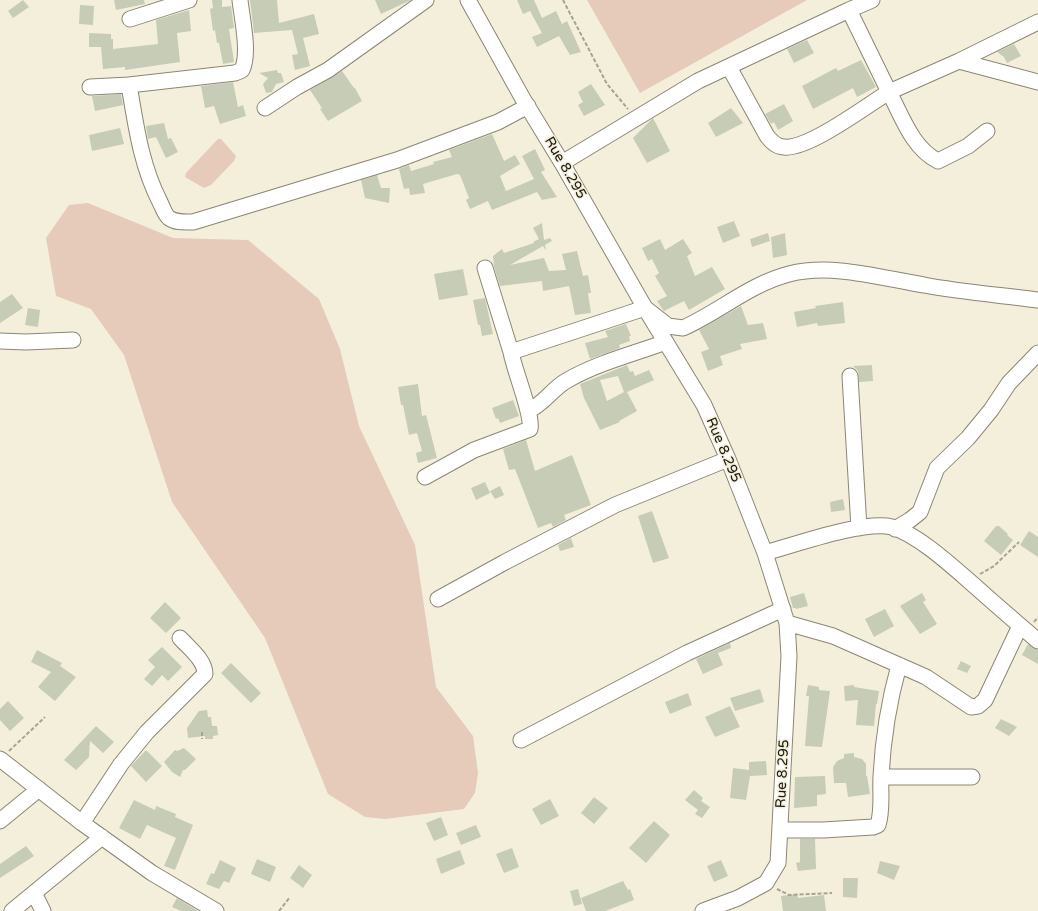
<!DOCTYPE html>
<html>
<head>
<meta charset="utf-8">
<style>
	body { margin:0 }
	canvas { display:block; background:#f4efda }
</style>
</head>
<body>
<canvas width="1038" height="911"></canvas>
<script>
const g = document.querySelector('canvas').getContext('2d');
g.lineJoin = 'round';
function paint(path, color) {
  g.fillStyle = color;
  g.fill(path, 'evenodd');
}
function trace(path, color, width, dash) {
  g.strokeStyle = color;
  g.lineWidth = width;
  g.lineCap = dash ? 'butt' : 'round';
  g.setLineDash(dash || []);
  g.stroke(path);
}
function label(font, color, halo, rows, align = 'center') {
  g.font = font + ' "Varela Round",sans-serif';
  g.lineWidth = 3;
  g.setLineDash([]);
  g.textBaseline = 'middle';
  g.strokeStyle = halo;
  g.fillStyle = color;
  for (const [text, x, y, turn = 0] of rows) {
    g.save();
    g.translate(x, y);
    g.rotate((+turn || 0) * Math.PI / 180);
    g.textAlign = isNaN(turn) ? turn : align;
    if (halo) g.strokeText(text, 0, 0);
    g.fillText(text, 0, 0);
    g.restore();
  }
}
paint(new Path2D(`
	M587 0H807L640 93Z
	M218 139H221L236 156 234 161 211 185 204 188 185 177 186 173Z
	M88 203 173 238 248 240 319 299 340 349 359 426 415 545 436 687 473 736 478 773 475 793 464 809 385 819 365 817 328 794 265 638 172 502 124 355 91 309 56 296 46 238 69 205Z`), '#e6cbbb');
paint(new Path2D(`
	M23 0 29 7 13 18 8 11Z
	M114 0H144L145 4 116 10Z
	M212 0H222V7L231 6 234 28 229 29 234 62 223 64 219 43H217L215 30 213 31 210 9 213 8Z
	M250 0H277L279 23 314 14 319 34 303 38 310 66 295 70 292 55 298 54 292 30 254 33Z
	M375 0H411L381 14Z
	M517 0H534L542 18 556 11 562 24 567 21 581 52 570 55 559 36 537 47 532 37 542 33 530 11 523 14Z
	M80 5 94 6 93 25 79 24Z
	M189 10 191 31 177 33 180 62 125 70V67L103 69 101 47H89V33L111 34V39H113V49L158 44 156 20Z
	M807 40 814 53 794 63 787 49Z
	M1014 44 1021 56 1007 63 1004 57 997 52Z
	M861 60 876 87 857 97 853 88 813 109 802 86 836 68 838 71Z
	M277 70 278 73H281L284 82 276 84 272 92 266 93 263 84 268 78 259 73Z
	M342 71 354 88H355L362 101 328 121 320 109 322 108 310 90Z
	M233 82 238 107 243 105 246 116 220 124 214 106 205 108 201 86Z
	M591 84 605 105 584 116 578 105 583 102 578 92Z
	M121 94 123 105 95 111 92 96Z
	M784 104 793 121 778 130 774 122 771 124 765 114Z
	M731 108 743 123 716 137 708 123Z
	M653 118 670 151 647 163 633 138Z
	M164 123 168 139 171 138 178 152 166 158 156 137 148 139 146 126Z
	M120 128 124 144 92 151 89 135Z
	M492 134 504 161 515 155 520 164 500 176 506 191 534 179 522 156 535 149 545 170 541 172 557 197 542 200 537 192 492 210 488 201 470 209 466 200 469 198 460 175 457 174 423 184 425 193 410 195 409 188 404 189 399 169 409 165 411 171 434 164 433 162 452 157 449 150Z
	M377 175 381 188H390L389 203 365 198 361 180Z
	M734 221 740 236 723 243 717 227Z
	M542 223 544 240 550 238 552 241 545 245 546 251 543 246 510 265 544 258 549 271 566 270 562 254 577 251 583 276 588 275 591 293H588L591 313 575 315 569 286 543 291 542 281 500 286 494 267 493 256 502 249 504 253 534 243 533 242 539 239 533 228Z
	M768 233 770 241 752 247 750 239Z
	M785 233 787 255 773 258 771 237Z
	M660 239 665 250 683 239 692 253 687 256 695 276 712 267 725 289 689 310 684 301 664 311 657 301 667 296 655 276 659 273 652 259 648 261 642 248Z
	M463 269 468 295 439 300 434 274Z
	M12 294 23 308 0 323V302Z
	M485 298 493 334 482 336 480 325H478L473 300Z
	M843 302 845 323 818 326 817 323 797 327 794 312 816 308 815 306Z
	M741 306 748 325 763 323 767 339 740 344 742 349 720 356 723 365 708 371 701 352 709 349 699 330Z
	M28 308 40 310 38 327 25 325Z
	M626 324 631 336H629L630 341 619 345 620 348 590 359 585 343 608 337 605 331Z
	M627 365 630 372 633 371 635 376 649 370 654 380 627 392 637 411 619 421 620 422 600 430 584 398 580 384ZM618 376 624 392 607 401 600 380Z
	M872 365 873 381 859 382 858 371 853 366Z
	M418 384 422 416 426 415 437 458 418 463 416 453 422 451 417 433 409 435 403 405H401L398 387Z
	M513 400 519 416 500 423 498 418 496 419 492 408Z
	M526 440 535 471 572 455 591 505 564 515 566 520 553 527 551 523 538 528 515 469 509 470 503 449Z
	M485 482 490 493 476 500 471 488Z
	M500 486 504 495 495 499 490 491Z
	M843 499 845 510 831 512 830 502Z
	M652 511 669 558 653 563 638 516Z
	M996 526H999L1008 534 1007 535 1013 540 1001 555 984 541Z
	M1029 531 1038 537V557L1020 545Z
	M571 538 574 547 560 551 558 545Z
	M804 593 808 606 796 609V608H793L790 597Z
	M922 593 926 600 923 602 937 624 920 634 900 606Z
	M165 602 181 618 166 633 150 618Z
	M885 609 894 626 874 637 865 619Z
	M730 643 731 648 718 653 723 665 703 674 696 659Z
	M1028 644 1038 650V664L1022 655Z
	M162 647 182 667 168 681 162 675 152 686 144 679 155 667 148 660Z
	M37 650 62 663 60 666 76 677 55 701 38 687 51 672 31 662Z
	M961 661 971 666 967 673 957 669Z
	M231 663 261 693 251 703 221 673Z
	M808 685 819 687V690L830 691 822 747 805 746 809 696H806Z
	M854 685V687L879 691 877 704H876L874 726 856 725 858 700 845 701 844 686Z
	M760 689 764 702 735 711 730 698Z
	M688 693 692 705 670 714 665 702Z
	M8 701 24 718 10 731 0 720V709Z
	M730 706 740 727 715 737 705 717Z
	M207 710 208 717H211L212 726H217L218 735 213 736V739H205V736L188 738 187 728 199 711Z
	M1001 719 1017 727 1009 736 995 728Z
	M96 726 114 742 103 753 90 741 89 757 76 770 64 760Z
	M184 748 196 759 185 770H183L180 777 172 772 164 762 175 750 177 751Z
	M146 750 162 766 146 782 131 766Z
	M854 753V757L862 759 866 764V776H867L870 794 848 797 846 783H834L833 767 837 761 844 758V754Z
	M766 761 767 775 750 776 746 800 730 798 733 768 749 770V762Z
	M825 776 826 794 817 795V806L794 808 795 777Z
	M694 790 703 798 701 801 710 807 702 818 695 814 698 810 685 800Z
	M594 797 608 808 594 824 581 813Z
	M550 799 559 816 541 825 532 809Z
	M134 800 155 810 156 806 176 814 175 817 193 825 175 870 164 866 176 838 147 825 140 839 119 828Z
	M441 817 448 835 434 841 426 823Z
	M654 821 670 835 646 863 629 848Z
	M476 825 481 837 461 845 456 833Z
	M800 839H815L816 869 798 871 796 863 800 862Z
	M26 846 34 856 0 878V864Z
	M512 848 519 867 504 873 496 854Z
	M460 850 465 864 441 874 436 859Z
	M257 859 276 867 270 882 251 874Z
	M220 860 236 868 229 883 224 881 219 889 206 884 211 873 214 874Z
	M721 860 728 876 714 882 707 866Z
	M880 861 900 866 894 880 877 873Z
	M299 865 312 875 303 888 290 878Z
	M843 878H858L857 898 843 897Z
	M623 881 628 890 630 889 634 900 605 911H586L581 898Z
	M578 889 582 904 574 906 570 891Z
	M797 894 798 898 824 895 826 911H783L781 896Z
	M177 898 198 911H181L172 907Z`), '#c7ccb7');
const minor = new Path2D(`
	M468 0 523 99 562 163 645 308 704 405 728 459 765 553 787 623 789 656 778 863 766 883 738 898 703 911
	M849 10 872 0
	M130 19 189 0
	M959 61 1038 82
	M729 67 767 136C771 141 776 147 784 147 808 150 866 106 889 92 902 116 912 148 938 161L968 146 987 131
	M129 85C136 126 141 165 160 202 162 206 165 215 169 218 176 223 185 222 193 222L397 160 498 122 528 106
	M90 87 129 85 235 73 242 70C250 53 242 19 240 0
	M265 108 297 87 328 70 426 0
	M562 163 698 81 849 10 889 92 959 61 1038 22
	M485 268 511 352
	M0 341 26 342 73 340
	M850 376 859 528
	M528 411C544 404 551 390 566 381 597 363 633 354 666 342
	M425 477 474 450 530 429C533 415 514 370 511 352L645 308 668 326 683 328C719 312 750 284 789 274 833 263 880 278 924 285 961 292 1000 295 1038 300
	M895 529 910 520 920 512 937 468 968 438 991 410 1009 383 1038 353
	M765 553C794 545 864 520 892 527 919 535 954 568 976 587 996 605 1017 623 1038 641
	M438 599 505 562 615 505 728 459
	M787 623 833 636 926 677 971 707 978 706 985 700 1020 626
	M521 740 687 653 783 609
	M0 759 82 823 152 873 216 911
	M881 777H972
	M0 821 39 789
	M82 823 121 764 147 732 205 674C205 660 189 648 180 638
	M781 830H823L873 827 878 825C883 809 880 792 881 776 883 738 889 701 899 665
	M34 893 43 911
	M12 911 102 837`);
trace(minor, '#8b8673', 17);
trace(new Path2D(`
	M563 0 607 84 628 109
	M980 574 994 566 1019 542
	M1034 622 1038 617
	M202 732V739
	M9 751 45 717
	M777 889 789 895 832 893
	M279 911 290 897`), '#a7a393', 2, [4, 2]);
trace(minor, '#fff', 15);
label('14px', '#1a1811', '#f4efda', [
	["Rue 8.295",565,168,60],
	["Rue 8.295",723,450,67],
	["Rue 8.295",783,774,-87]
]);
</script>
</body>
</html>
